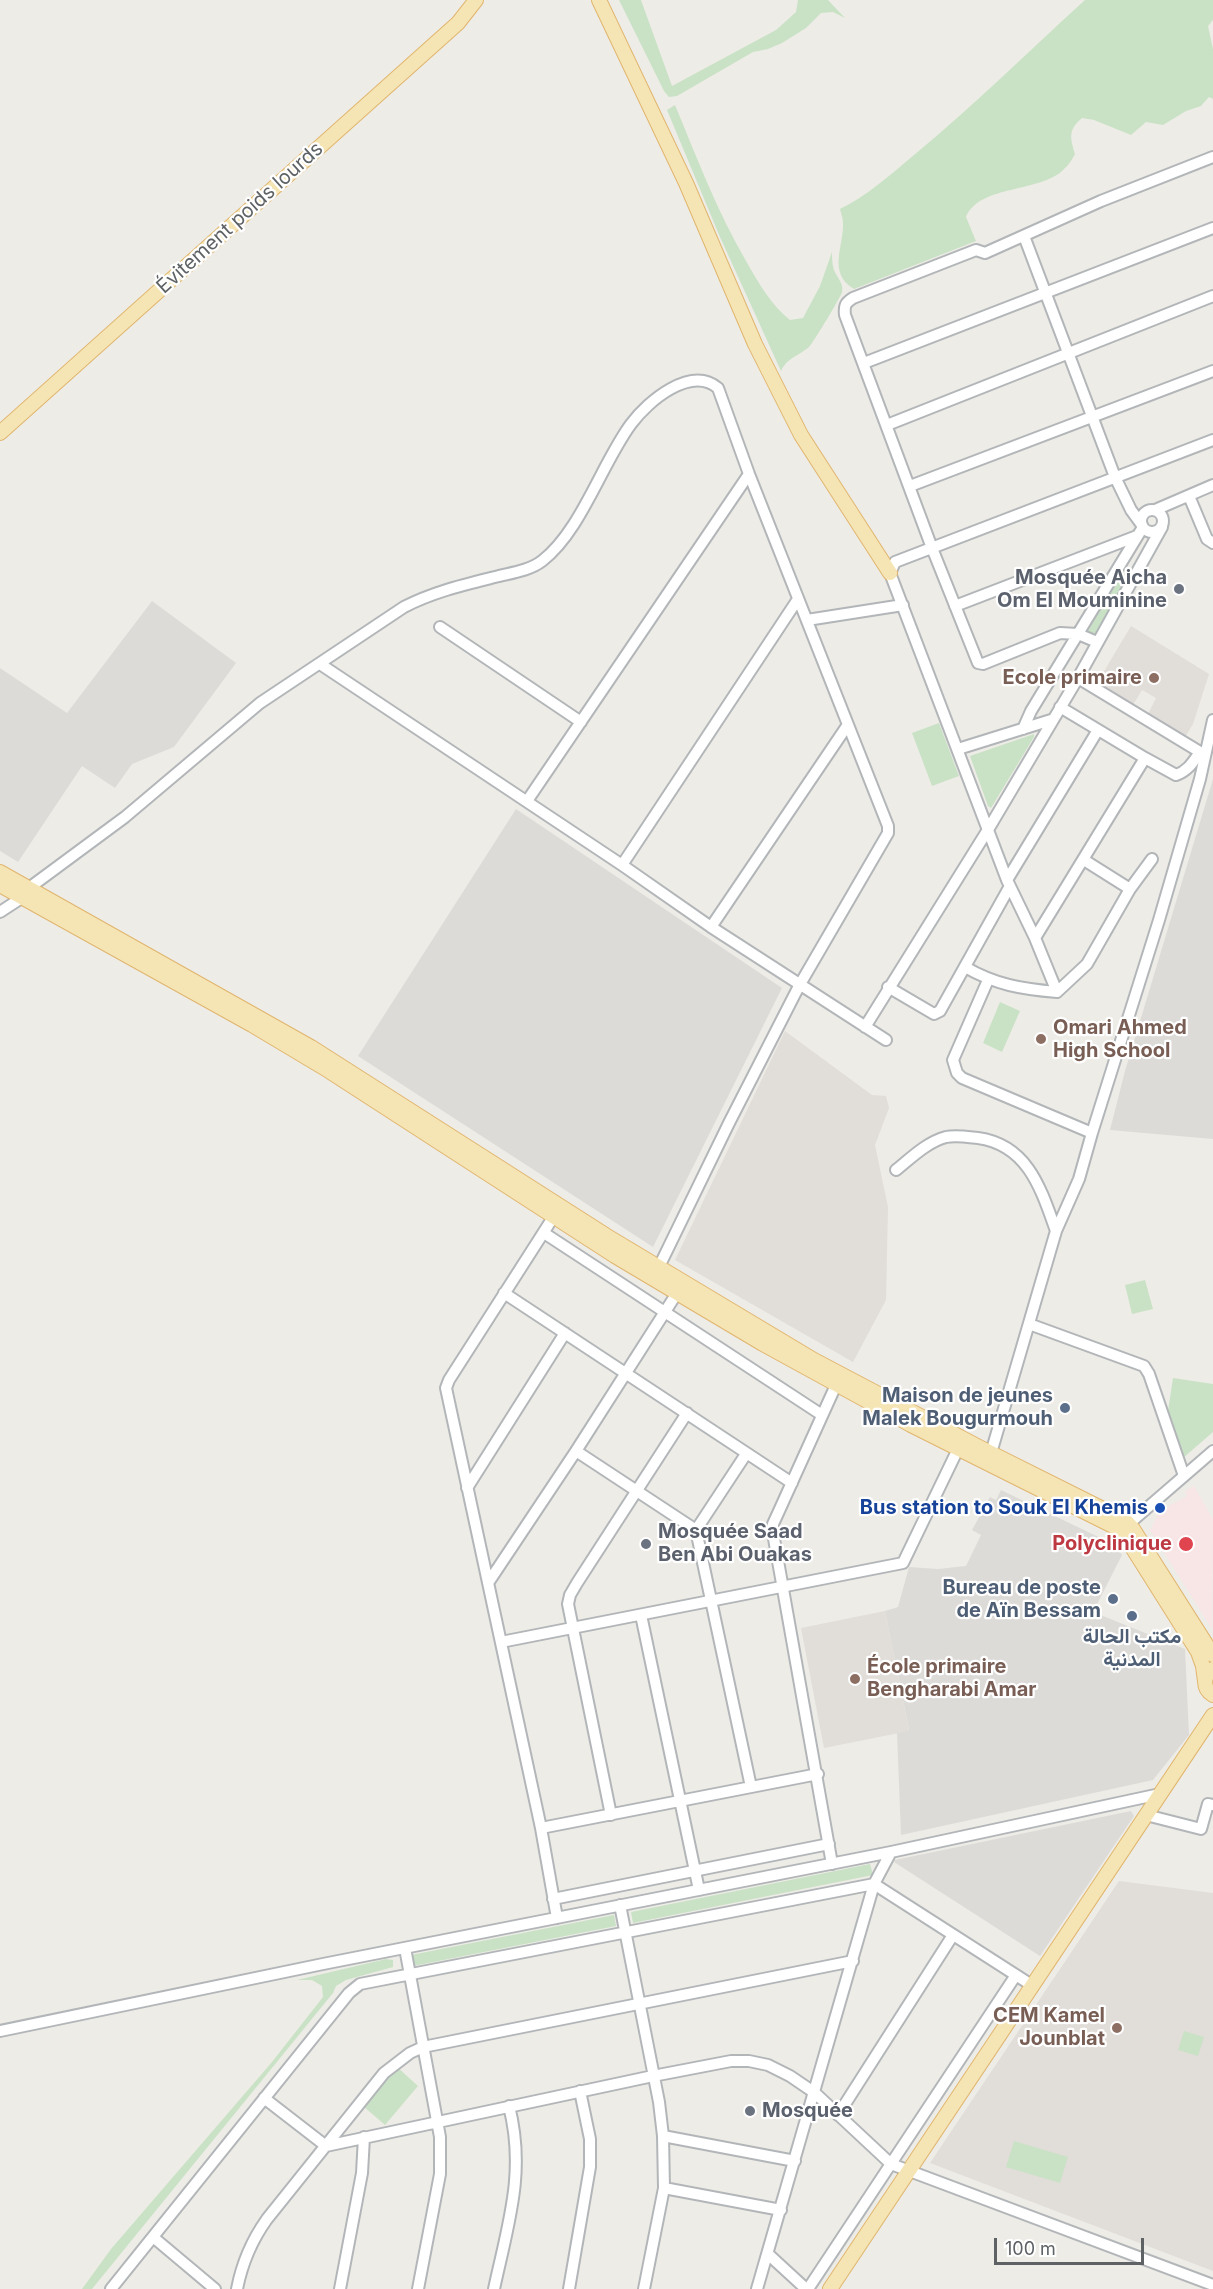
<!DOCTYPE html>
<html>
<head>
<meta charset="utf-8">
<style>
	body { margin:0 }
	#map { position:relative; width:1213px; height:2289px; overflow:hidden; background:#eeece6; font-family:Inter,sans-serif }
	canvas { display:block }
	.scale { position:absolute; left:994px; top:2238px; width:150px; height:27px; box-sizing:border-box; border:3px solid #5e6265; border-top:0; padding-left:8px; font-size:18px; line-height:21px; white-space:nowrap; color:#5e6265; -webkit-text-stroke:4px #fff; paint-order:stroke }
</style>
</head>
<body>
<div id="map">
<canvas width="1213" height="2289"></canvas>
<div class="scale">100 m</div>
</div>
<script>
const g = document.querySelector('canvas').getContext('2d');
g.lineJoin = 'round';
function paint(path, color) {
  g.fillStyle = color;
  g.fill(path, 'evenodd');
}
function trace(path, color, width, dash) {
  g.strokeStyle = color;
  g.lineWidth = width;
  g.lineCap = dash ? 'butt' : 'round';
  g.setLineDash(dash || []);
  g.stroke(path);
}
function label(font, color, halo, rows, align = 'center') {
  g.font = font + ' Inter,Vazirmatn,sans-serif';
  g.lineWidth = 4.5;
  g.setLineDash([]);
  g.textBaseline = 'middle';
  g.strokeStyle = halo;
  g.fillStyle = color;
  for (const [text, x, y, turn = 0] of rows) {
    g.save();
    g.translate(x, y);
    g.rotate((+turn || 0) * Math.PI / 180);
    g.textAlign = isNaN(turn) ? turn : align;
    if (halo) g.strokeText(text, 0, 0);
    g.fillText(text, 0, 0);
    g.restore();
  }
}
paint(new Path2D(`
	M152 601 236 663 174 747 132 764 115 788 82 766 18 862 0 851V668L67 713Z
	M1213 779V1139L1110 1130 1125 1071Z
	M516 809 782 988 653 1247 358 1056Z
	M1001 1490 1115 1545 1122 1555 1093 1612 1185 1649 1189 1735 1153 1780 901 1835 897 1733 909 1730 885 1611 898 1607 909 1567 938 1569 966 1566 981 1535 972 1530 990 1497 996 1500Z
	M1131 1811 1134 1816 1040 1956 894 1862 895 1860Z`), '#dddbd8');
paint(new Path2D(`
	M1131 626 1209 674 1193 724 1185 737 1148 714 1156 698 1142 690 1133 705 1097 683Z
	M785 1031 872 1095 886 1096 889 1108 875 1145 888 1207 886 1300 853 1362 675 1260Z
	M885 1611 909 1731 824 1748 801 1628Z
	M1119 1881 1213 1893V2271L930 2163Z`), '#e1ddd8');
paint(new Path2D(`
	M1194 1486 1213 1520 1212 1629 1150 1530 1160 1511 1187 1496 1185 1491Z`), '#f8e5e5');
paint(new Path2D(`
	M619 0H641L672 86 776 30 796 12 798 0H828L845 18 833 12 821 13 806 28 782 43 768 49 753 52 677 96 669 97 664 91Z
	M1085 0H1213V20L1208 26 1213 49V99L1209 97 1201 106 1186 111 1163 125 1146 122 1131 135 1094 120 1082 118C1068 130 1070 137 1075 154 1072 159 1069 165 1064 169 1042 193 980 184 966 217L976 241 854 289C827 273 844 246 843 223 843 218 841 214 840 209 867 196 891 174 914 155 973 106 1028 52 1085 0Z
	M675 105C697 158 717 211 746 261 758 282 771 305 790 320L803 318 820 286 832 252C832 258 832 264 834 270 837 278 844 283 842 292 842 295 812 345 809 347 797 357 788 357 781 371L720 237 667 110Z
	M1121 572 1129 576 1096 635 1094 636 1089 634 1088 631Z
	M939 723 959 776 932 786 912 733Z
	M1034 734V737L991 808 988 806 970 756Z
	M1000 1002 1020 1011 1002 1052 983 1043Z
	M1145 1280 1153 1309 1132 1314 1125 1285Z
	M1173 1378 1213 1384V1432L1183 1458 1168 1411Z
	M870 1864 873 1875 633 1923 631 1912Z
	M614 1915 616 1926 413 1966 411 1955Z
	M386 1959 393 1960V1967L346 1980 336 1986 333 1993 92 2289H82L111 2249 272 2062 323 1997 322 1986 312 1980H297Z
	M1184 2031 1204 2037 1198 2056 1178 2050Z
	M397 2067 418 2086 385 2125 363 2106Z
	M1014 2141 1068 2157 1060 2183 1006 2167Z`), '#c9e2c6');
const minor = new Path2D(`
	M1024 236 1115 477 1131 510 1142 525
	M864 363 1213 228
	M887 425 1213 296
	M910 486 1213 371
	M1189 496 1207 539 1213 543
	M1141 521a11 11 0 1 1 22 0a11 11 0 1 1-22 0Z
	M1155 510 1213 485
	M955 606 1137 536
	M807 620 903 605
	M440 627 581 722
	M1097 642 1078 634 1060 633 983 664 978 663 932 548 845 315C844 306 845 303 853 298L976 250 985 253 1101 201 1213 157
	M320 664 622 865 711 927 886 1040
	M1060 707 1145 758 1176 775C1188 771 1193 762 1200 752L1078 678
	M1023 729 1031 711 1143 527
	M958 749 1051 720
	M527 801 749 474
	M1084 860 1130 889
	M622 865 798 599
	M1007 880 1098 730
	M0 912 23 897 29 888 125 817 260 703 404 607C433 592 463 585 495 577 510 573 529 571 542 561 581 531 602 463 631 424 648 401 691 365 718 388L749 474 888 826V833L799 986 729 1123 656 1273
	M711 927 847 726
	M1035 938 1145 758
	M965 967C996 985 1022 989 1057 992L1087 964 1130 889 1152 859
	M988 980 953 1060 957 1073 962 1078 1092 1133 1079 1179 1056 1231 991 1453
	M888 987 934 1014 940 1011 1010 886
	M1057 992 1035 938 1007 880 890 573 895 562 1213 440
	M865 1027 989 828 1078 678 1162 527
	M1092 1133 1159 920 1200 779 1213 720
	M896 1170C911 1158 927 1142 946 1137 956 1135 968 1137 978 1138 1028 1145 1041 1189 1056 1231
	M554 1216 449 1380 446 1388 541 1828 557 1918
	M544 1233 822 1415
	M504 1293 792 1483
	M1029 1324 1144 1366 1149 1374 1184 1476
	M576 1451 696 1530
	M746 1454 696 1530 751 1787
	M467 1488 565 1333
	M1124 1528 1213 1451
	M488 1583 576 1451 677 1293
	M641 1615 699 1890
	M501 1642 903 1563 958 1449
	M611 1815 568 1604 570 1595 577 1583 687 1413
	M1146 1815 1201 1829 1208 1804 1213 1805
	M541 1828 818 1774
	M832 1864 773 1533V1524L779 1511 836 1385
	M553 1899 829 1844
	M620 1905 659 2102 663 2136 664 2188 644 2289
	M405 1948 440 2137V2174L418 2289
	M0 2031 323 1964 891 1852 1160 1794
	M264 2098 326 2146 653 2076 731 2061H749L768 2065 790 2076 815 2093 891 2164 1213 2285
	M838 2115 953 1935
	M663 2136 795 2161
	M664 2188 781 2210
	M153 2237 215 2289
	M768 2254 806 2289
	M111 2289 349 1993 360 1984 874 1884 1033 1986
	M237 2289C242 2263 252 2240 267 2219L384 2073 410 2053 423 2047 853 1961
	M340 2289 362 2173 364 2137
	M494 2289C508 2224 526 2172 509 2106
	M569 2289 590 2167V2139L580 2091
	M757 2289 874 1884 891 1852
	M808 2289 1016 1975`);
const major = new Path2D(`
	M599 0 686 183 755 344 801 435 890 573
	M0 433 458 23 476 0
	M0 872 311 1047 607 1236 814 1360 979 1447 1125 1520 1133 1529 1213 1655
	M0 885 252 1025 329 1071 615 1256 763 1344 911 1425 1117 1528 1125 1536 1198 1652 1203 1666 1205 1681
	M1213 1669C1203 1676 1202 1688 1213 1695
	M830 2289 1213 1715`);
trace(minor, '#b3b6b9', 14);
trace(major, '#e0b56e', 16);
trace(minor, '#fff', 10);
trace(major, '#f5e5b5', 14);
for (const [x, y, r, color] of [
	[1179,589,6,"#6b7280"],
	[1154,678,6,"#8d6e63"],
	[1041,1039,6,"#8d6e63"],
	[1065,1408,6,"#5c6f8a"],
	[1160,1508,6,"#1a4fb4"],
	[646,1544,6,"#6b7280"],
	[1186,1544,8,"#e0444e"],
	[1113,1599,6,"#5c6f8a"],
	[1132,1616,6,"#5c6f8a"],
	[855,1679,6,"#8d6e63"],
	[1117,2028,6,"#8d6e63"],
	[750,2111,6,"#6b7280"]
]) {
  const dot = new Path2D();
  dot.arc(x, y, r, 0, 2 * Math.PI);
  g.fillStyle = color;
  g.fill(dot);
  trace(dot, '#fff', 2);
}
label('20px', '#5e6265', '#fff', [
	["Évitement poids lourds",240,218,-42]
]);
label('bold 20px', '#5b616d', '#fff', [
	["Mosquée Aicha",1167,578,"right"],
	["Om El Mouminine",1167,601,"right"],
	["Mosquée Saad",658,1532],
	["Ben Abi Ouakas",658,1555],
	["Mosquée",762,2111]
], 'left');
label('bold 20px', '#785e54', '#fff', [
	["Ecole primaire",1142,678],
	["Omari Ahmed",1053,1028,"left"],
	["High School",1053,1051,"left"],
	["École primaire",867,1667,"left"],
	["Bengharabi Amar",867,1690,"left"],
	["CEM Kamel",1105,2016],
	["Jounblat",1105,2039]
], 'right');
label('bold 20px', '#4e5e75', '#fff', [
	["Maison de jeunes",1053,1396],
	["Malek Bougurmouh",1053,1419],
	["Bureau de poste",1101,1588],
	["de Aïn Bessam",1101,1611],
	["مكتب الحالة",1132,1637,"center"],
	["المدنية",1132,1660,"center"]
], 'right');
label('bold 20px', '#164399', '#fff', [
	["Bus station to Souk El Khemis",1148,1508]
], 'right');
label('bold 20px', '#be3a42', '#fff', [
	["Polyclinique",1172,1544]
], 'right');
</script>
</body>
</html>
